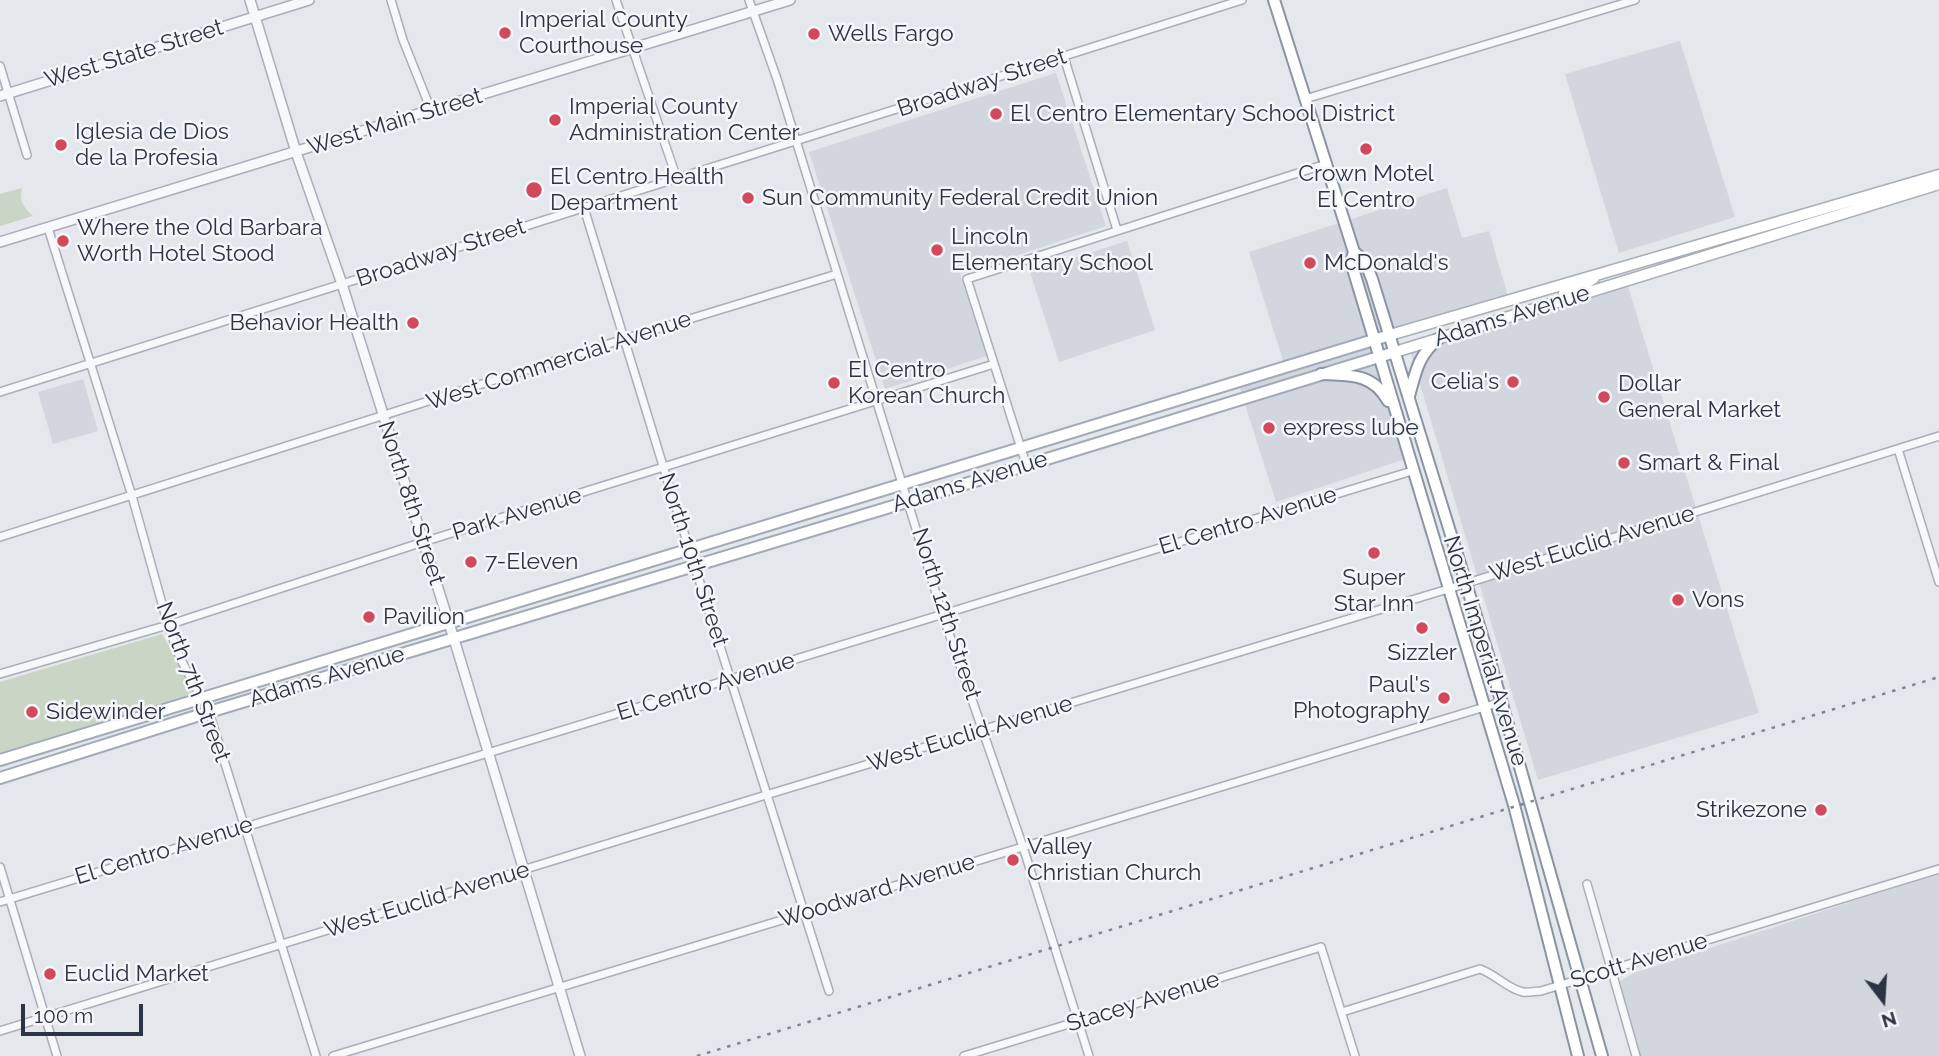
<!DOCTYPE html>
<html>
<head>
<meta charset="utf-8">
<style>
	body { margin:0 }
	#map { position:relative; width:1939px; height:1056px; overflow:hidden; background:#e4e7ec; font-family:Raleway,sans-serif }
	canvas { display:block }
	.north { position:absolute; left:1848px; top:965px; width:70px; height:70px; -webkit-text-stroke:5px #f4f6f9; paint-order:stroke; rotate:163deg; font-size:19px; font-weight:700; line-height:28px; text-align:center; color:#2b3445 }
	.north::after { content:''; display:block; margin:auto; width:24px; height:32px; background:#2b3445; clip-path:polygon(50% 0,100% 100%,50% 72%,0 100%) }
	.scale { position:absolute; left:21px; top:1004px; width:122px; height:32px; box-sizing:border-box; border:4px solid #2b3445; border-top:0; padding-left:9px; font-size:21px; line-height:24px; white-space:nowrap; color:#2b3445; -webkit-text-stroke:5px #f4f6f9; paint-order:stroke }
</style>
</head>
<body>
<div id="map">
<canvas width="1939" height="1056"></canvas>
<div class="north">N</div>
<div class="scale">100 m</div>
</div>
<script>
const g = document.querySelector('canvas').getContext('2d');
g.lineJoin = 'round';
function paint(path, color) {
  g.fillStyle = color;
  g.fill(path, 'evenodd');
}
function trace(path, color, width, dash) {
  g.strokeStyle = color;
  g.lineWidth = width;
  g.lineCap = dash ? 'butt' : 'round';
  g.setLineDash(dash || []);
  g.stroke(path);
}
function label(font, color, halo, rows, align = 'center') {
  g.font = font + ' Raleway,sans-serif';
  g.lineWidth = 5;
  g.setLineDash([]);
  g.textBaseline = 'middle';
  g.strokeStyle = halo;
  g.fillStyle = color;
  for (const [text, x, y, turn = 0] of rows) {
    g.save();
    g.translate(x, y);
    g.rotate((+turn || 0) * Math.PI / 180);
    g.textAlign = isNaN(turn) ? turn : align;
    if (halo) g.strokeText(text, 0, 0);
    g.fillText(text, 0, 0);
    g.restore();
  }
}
paint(new Path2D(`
	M1680 41 1735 217 1619 253 1565 74Z
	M1056 73 1106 226 960 274 987 356 885 389 809 152Z
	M1447 188 1462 238 1489 231 1509 300 1374 340 1408 458 1276 502 1238 382 1285 367 1249 252Z
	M1127 241 1155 330 1059 362 1030 272Z
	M1626 280 1759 713 1538 780 1409 347Z
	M83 379 98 431 53 444 38 392Z
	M1939 873V1056H1640L1618 991 1620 981 1634 973Z`), '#d2d6de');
paint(new Path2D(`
	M22 188C19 202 23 206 33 216L0 226V194Z
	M162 634 194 690 188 696 0 753V682Z`), '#c9d6c5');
const minor = new Path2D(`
	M391 0 403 40 431 110
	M616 0 677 179
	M749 0 777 79 943 616 1023 847 1089 1056
	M1064 57 1117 230
	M0 66 27 155
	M1305 99 1635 0
	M584 208 664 469 829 991
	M48 228 132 496 168 625 180 658 209 712 316 1056
	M0 392 1242 0
	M1898 449 1939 582
	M1026 464 967 279 1326 164
	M0 537 624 339 837 274
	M0 674 168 625 423 542 994 364
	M0 867 57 1056
	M1587 884 1636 1056
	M0 902 1412 471
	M1342 1012 1480 969C1495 974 1508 989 1523 992 1528 993 1536 991 1541 991L1939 869
	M0 1031 766 795 1448 589 1939 436
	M333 1056 1501 702
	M964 1056 1321 947 1355 1056`);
const tertiary = new Path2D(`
	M250 0 296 152 342 284 454 639 580 1056
	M0 96 309 0
	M0 242 790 0`);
const secondary = new Path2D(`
	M1564 293 1581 287 1594 278
	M1390 335 1939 175
	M1395 352 1939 184`);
const primary = new Path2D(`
	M0 760 1390 335
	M0 778 209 712 910 501 1395 352`);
const trunk = new Path2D(`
	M1274 0 1354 252 1365 261 1372 279 1489 658 1602 1056
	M1354 252 1351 262 1354 272 1514 805 1578 1056
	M1321 374C1349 375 1373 373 1388 401
	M1409 396C1416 371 1418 356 1438 339`);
trace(minor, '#a9aeb7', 10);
trace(tertiary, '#a9aeb7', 12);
trace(secondary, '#a9aeb7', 13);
trace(primary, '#a3abb8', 14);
trace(trunk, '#8b94a3', 14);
trace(minor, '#f7f8fa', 7);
trace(tertiary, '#f7f8fa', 9);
trace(secondary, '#fff', 10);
trace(primary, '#fff', 10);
trace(trunk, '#fff', 10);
trace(new Path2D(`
	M697 1056 1939 677`), '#7d8696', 2.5, [3.5, 7]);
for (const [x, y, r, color] of [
	[505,33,7,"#d1495b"],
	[814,34,7,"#d1495b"],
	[996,114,7,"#d1495b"],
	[555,120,7,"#d1495b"],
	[61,145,7,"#d1495b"],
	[1366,149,7,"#d1495b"],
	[534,190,9,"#d1495b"],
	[748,198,7,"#d1495b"],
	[63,241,7,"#d1495b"],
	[937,250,7,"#d1495b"],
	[1310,263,7,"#d1495b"],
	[413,323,7,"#d1495b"],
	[1513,382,7,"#d1495b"],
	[834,383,7,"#d1495b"],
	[1604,397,7,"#d1495b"],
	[1269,428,7,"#d1495b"],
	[1624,463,7,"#d1495b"],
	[1374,553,7,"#d1495b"],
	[471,562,7,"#d1495b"],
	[1678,600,7,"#d1495b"],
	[369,617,7,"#d1495b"],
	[1422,628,7,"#d1495b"],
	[1444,698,7,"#d1495b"],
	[32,712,7,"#d1495b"],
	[1821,810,7,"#d1495b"],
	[1013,860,7,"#d1495b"],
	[50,974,7,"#d1495b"]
]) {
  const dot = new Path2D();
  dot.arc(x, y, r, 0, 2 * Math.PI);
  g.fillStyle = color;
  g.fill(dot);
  trace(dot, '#f4f6f9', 2.5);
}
label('23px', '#2b3445', '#f4f6f9', [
	["Imperial County",519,20],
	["Courthouse",519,46],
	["Wells Fargo",828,34],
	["Imperial County",569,107],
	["Administration Center",569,133],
	["El Centro Elementary School District",1010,114],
	["Iglesia de Dios",75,132],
	["de la Profesia",75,158],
	["Crown Motel",1366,174,"center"],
	["El Centro",1366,200,"center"],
	["El Centro Health",550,177],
	["Department",550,203],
	["Sun Community Federal Credit Union",762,198],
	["Where the Old Barbara",77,228],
	["Worth Hotel Stood",77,254],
	["Lincoln",951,237],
	["Elementary School",951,263],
	["McDonald's",1324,263],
	["Behavior Health",399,323,"right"],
	["El Centro",848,370],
	["Korean Church",848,396],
	["Celia's",1499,382,"right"],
	["Dollar",1618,384],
	["General Market",1618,410],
	["express lube",1283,428],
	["Smart & Final",1638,463],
	["7-Eleven",485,562],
	["Super",1374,578,"center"],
	["Star Inn",1374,604,"center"],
	["Vons",1692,600],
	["Pavilion",383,617],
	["Sizzler",1422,653,"center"],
	["Paul's",1430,685,"right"],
	["Photography",1430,711,"right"],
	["Sidewinder",46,712],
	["Strikezone",1807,810,"right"],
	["Valley",1027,847],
	["Christian Church",1027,873],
	["Euclid Market",64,974]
], 'left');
label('23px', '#2b3445', '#f4f6f9', [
	["West State Street",134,54,-17],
	["Broadway Street",982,83,-18],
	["West Main Street",395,122,-17],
	["Broadway Street",441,253,-18],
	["Adams Avenue",1512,316,-17],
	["West Commercial Avenue",559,361,-18],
	["Adams Avenue",970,482,-17],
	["North 8th Street",411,503,72],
	["Park Avenue",517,514,-17],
	["El Centro Avenue",1248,521,-17],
	["West Euclid Avenue",1592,544,-17],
	["North 10th Street",693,560,72],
	["North 12th Street",946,614,72],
	["North Imperial Avenue",1485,651,73],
	["Adams Avenue",327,677,-17],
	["North 7th Street",193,682,69],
	["El Centro Avenue",706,687,-17],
	["West Euclid Avenue",970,734,-17],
	["El Centro Avenue",164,851,-17],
	["Woodward Avenue",877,891,-17],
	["West Euclid Avenue",427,900,-17],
	["Scott Avenue",1639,961,-17],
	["Stacey Avenue",1143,1002,-17]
]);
</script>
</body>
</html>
